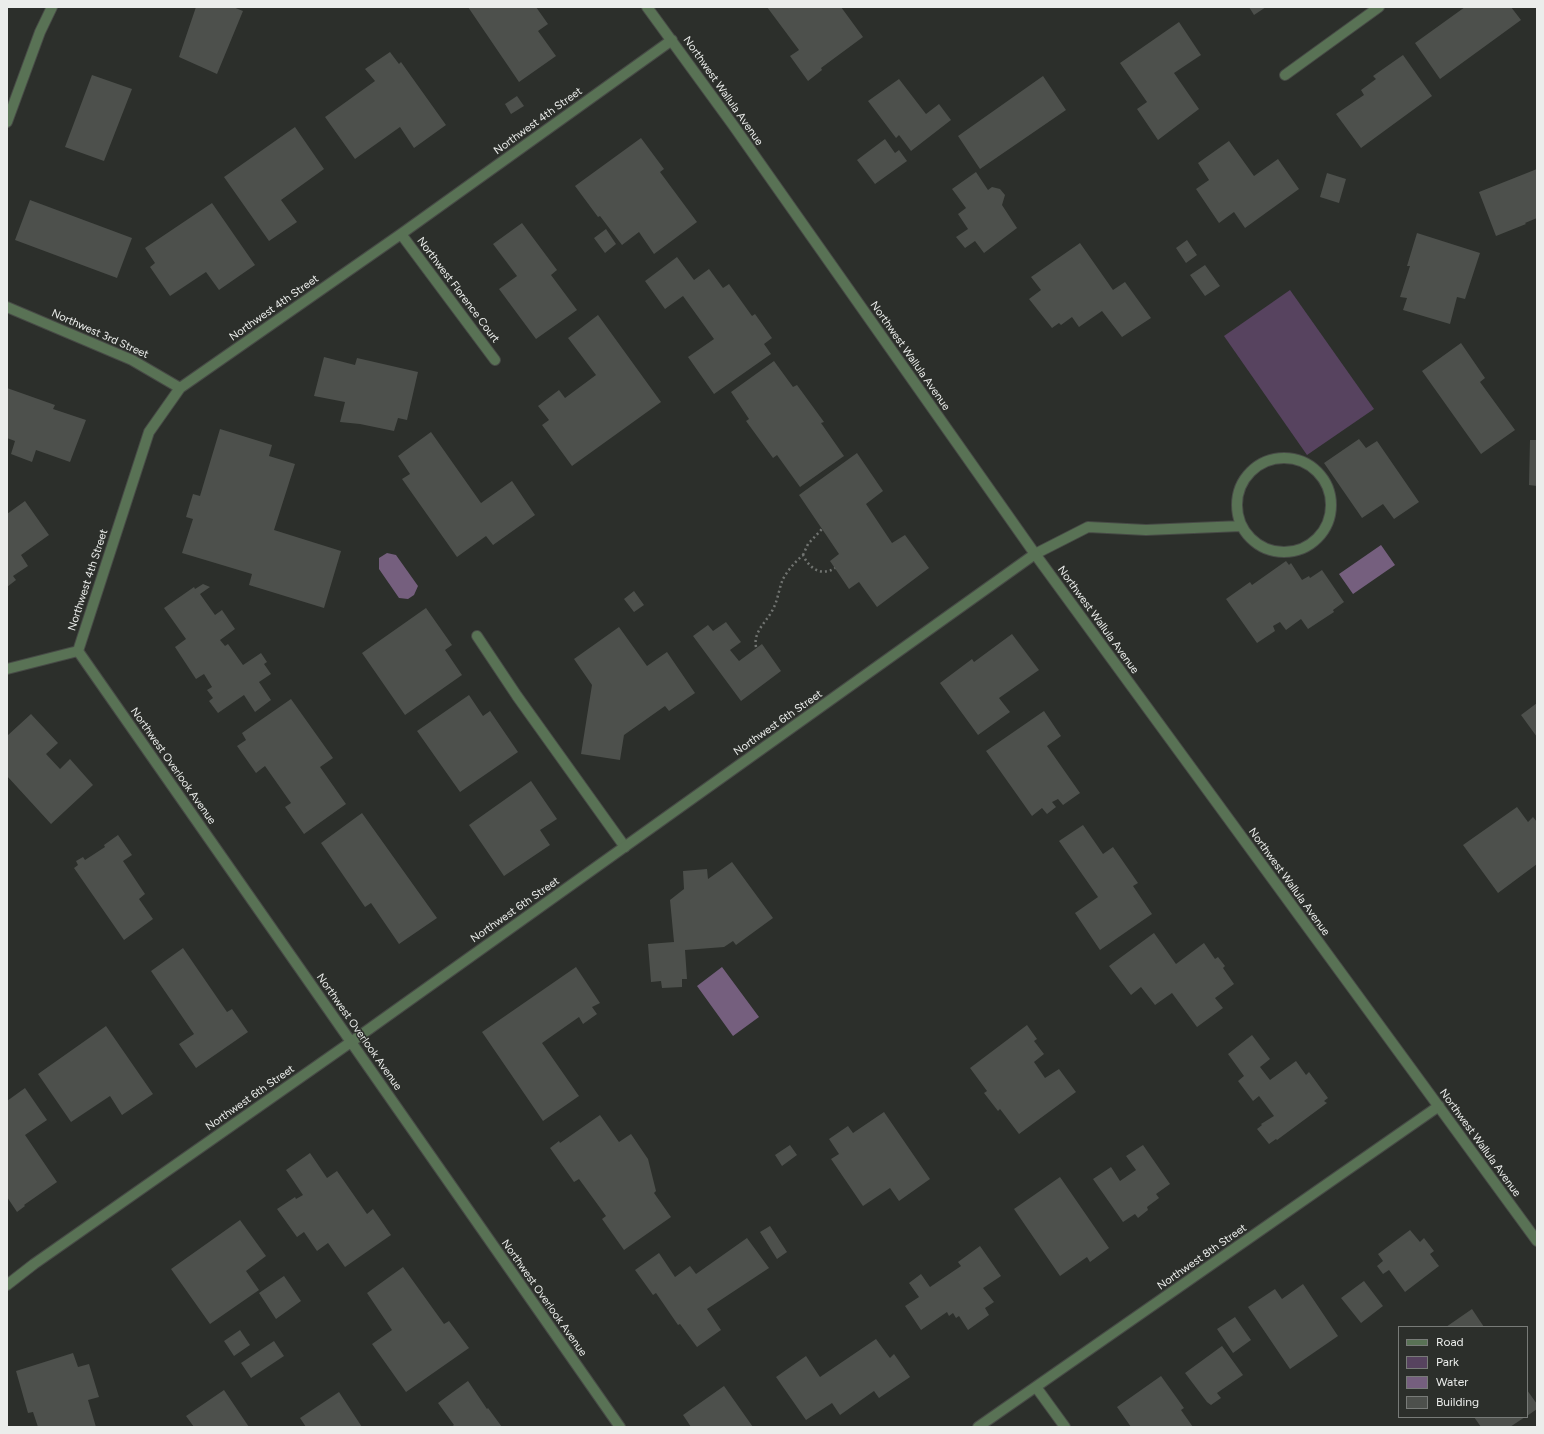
<!DOCTYPE html>
<html>
<head>
<meta charset="utf-8">
<style>
	body { margin:0 }
	#map { position:relative; width:1544px; height:1434px; overflow:hidden; background:#2c2f2b; font-family:Figtree,sans-serif }
	canvas { display:block }
	.frame { position:absolute; inset:0; border:8px solid #ebedeb; pointer-events:none }
	.legend { position:absolute; left:1398px; top:1326px; width:130px; height:92px; box-sizing:border-box; background:#2c2f2b; border:1px solid #787b78; margin:0; padding:5px 7px; list-style:none; font-size:12px; color:#ebedeb }
	.legend li { display:flex; align-items:center; gap:8px; height:20px }
	.legend b { width:20px; border:1px solid #787b78 }
</style>
</head>
<body>
<div id="map">
<canvas width="1544" height="1434"></canvas>
<div class="frame"></div>
<ul class="legend">
<li><b style="height:5px;background:#597255"></b>Road</li>
<li><b style="height:11px;background:#57435f"></b>Park</li>
<li><b style="height:11px;background:#755f7e"></b>Water</li>
<li><b style="height:11px;background:#4d504c"></b>Building</li>
</ul>
</div>
<script>
const g = document.querySelector('canvas').getContext('2d');
g.lineJoin = 'round';
function paint(path, color) {
  g.fillStyle = color;
  g.fill(path, 'evenodd');
}
function trace(path, color, width, dash) {
  g.strokeStyle = color;
  g.lineWidth = width;
  g.lineCap = dash ? 'butt' : 'round';
  g.setLineDash(dash || []);
  g.stroke(path);
}
function label(font, color, halo, rows, align = 'center') {
  g.font = font + ' Figtree,sans-serif';
  g.lineWidth = 3;
  g.setLineDash([]);
  g.textBaseline = 'middle';
  g.strokeStyle = halo;
  g.fillStyle = color;
  for (const [text, x, y, turn = 0] of rows) {
    g.save();
    g.translate(x, y);
    g.rotate((+turn || 0) * Math.PI / 180);
    g.textAlign = isNaN(turn) ? turn : align;
    if (halo) g.strokeText(text, 0, 0);
    g.fillText(text, 0, 0);
    g.restore();
  }
}
paint(new Path2D(`
	M1290 290 1374 409 1307 455 1224 336Z`), '#57435f');
paint(new Path2D(`
	M1381 545 1395 565 1353 594 1339 574Z
	M387 553 396 555 418 586 414 595 408 599 399 598 379 569V558Z
	M722 967 759 1017 733 1036 697 986Z`), '#755f7e');
paint(new Path2D(`
	M196 7H233L243 11 217 74 179 57Z
	M468 7H536L548 24 538 31 556 56 519 82Z
	M767 7H841L863 37 821 68 822 70 808 81 790 56 799 50Z
	M1249 7H1266L1254 15Z
	M1465 7H1511L1521 20 1440 79 1415 43Z
	M1179 22 1201 55 1174 73 1199 109 1158 140 1137 109 1147 102 1120 63Z
	M390 52 399 64 401 62 446 125 414 148 400 127 355 159 325 117 375 81 365 69Z
	M1403 55 1432 96 1361 148 1336 114 1364 95 1361 90 1376 79 1373 76Z
	M92 75 132 89 104 161 65 147Z
	M1043 76 1066 110 980 169 958 136Z
	M899 79 926 114 939 104 951 120 911 151 899 135 896 138 868 101Z
	M517 96 524 106 511 114 505 104Z
	M295 127 324 169 281 200 297 222 269 241 224 177Z
	M641 138 664 169 660 172 697 222 654 254 639 232 622 245 600 216 598 217 575 186Z
	M885 139 895 153 899 150 907 161 875 184 857 160Z
	M1229 141 1254 176 1278 159 1299 189 1245 228 1234 212 1219 223 1196 189 1209 180 1198 163Z
	M1537 169V218L1525 223 1526 224 1496 236 1479 192Z
	M976 172 988 190 992 187 1000 189 1005 195 1002 205 1017 228 984 253 975 241 965 248 956 237 968 229 958 214 966 208 952 189Z
	M1327 173 1346 179 1339 203 1320 197Z
	M30 200 132 238 117 278 15 240Z
	M212 203 255 265 219 290 206 272 170 296 150 267 155 263 145 248Z
	M522 223 557 270 551 275 577 310 536 339 499 289 517 276 493 244Z
	M606 229 616 244 605 253 594 238Z
	M1417 233 1480 253 1465 299 1457 297 1450 324 1403 310 1407 298 1400 297 1410 266H1407Z
	M1187 240 1197 255 1186 263 1176 248Z
	M1080 243 1113 290 1125 282 1151 318 1122 337 1102 311 1079 327 1072 317 1061 325 1059 323 1052 328 1029 299 1041 290 1031 277Z
	M677 257 694 280 709 269 723 288 729 284 752 316 755 314 772 338 764 344 771 354 714 394 688 357 714 339 683 296 665 309 645 281Z
	M1205 265 1220 286 1205 296 1190 275Z
	M598 315 661 402 572 466 542 425 549 420 538 406 559 390 565 398 596 375 568 338Z
	M1461 343 1485 378 1480 382 1515 430 1481 454 1422 371Z
	M324 357 355 365 357 358 418 372 407 420 398 418 394 431 360 424 340 422 345 402 314 396Z
	M774 361 793 387 797 385 824 422 821 423 844 456 800 487 777 455 773 458 746 421 749 419 731 392Z
	M7 388 55 405 53 409 86 420 70 462 36 450 32 462 11 454 15 441 7 438Z
	M220 429 272 445 269 456 295 464 274 530 341 551 324 608 249 585 252 574 182 553 193 519 186 517 193 494 200 496Z
	M431 432 481 503 512 481 535 515 493 545 486 536 457 557 402 479 410 474 398 456Z
	M1359 439 1366 448 1377 441 1419 502 1394 519 1383 504 1362 518 1324 463Z
	M1530 440H1537V486L1529 485Z
	M857 453 883 491 866 504 892 543 905 535 929 568 877 607 859 582 849 589 830 561 839 554 799 495Z
	M25 501 49 535 21 555 28 566 13 576 16 580 7 587V514Z
	M1286 561 1289 565 1291 563 1302 580 1309 576 1310 578 1322 570 1344 602 1333 610 1334 612 1308 629 1301 619 1286 630 1280 622 1273 626 1275 631 1257 643 1226 599 1250 582 1252 585Z
	M203 584 210 587 200 594 215 615 222 610 235 629 220 640 225 646 228 644 243 665 261 653 267 662 264 664 271 674 259 682 271 700 255 712 244 695 218 713 209 701 213 698 207 690 212 687 204 674 196 679 175 647 186 639 164 608 194 587 195 589Z
	M634 591 644 605 634 612 624 599Z
	M426 608 452 645 445 650 462 675 405 715 362 653Z
	M726 622 741 642 730 650 739 661 762 644 781 671 741 701 693 636 708 625 713 631Z
	M619 627 647 666 667 652 695 693 669 711 665 706 624 735 620 760 581 754 592 685 574 659Z
	M1012 634 1039 670 999 698 1010 712 978 735 940 683 972 659 974 662Z
	M469 695 483 716 490 711 518 752 460 792 417 731Z
	M291 699 333 758 320 767 346 804 304 834 285 807 291 803 265 766 256 773 237 746 246 740 242 733Z
	M1537 703V737L1521 715Z
	M1044 711 1061 736 1047 746 1080 793 1063 805 1058 799 1052 802 1056 807 1047 814 1042 808 1032 816 986 751Z
	M31 714 58 743 46 754 60 769 70 759 93 785 51 824 7 776V736Z
	M531 781 557 819 540 830 550 845 504 876 469 825Z
	M1517 807 1528 822 1533 817 1537 822V864L1498 893 1463 845Z
	M362 813 437 918 399 944 371 903 365 907 321 843Z
	M1083 825 1103 854 1113 847 1138 883 1133 886 1152 914 1100 950 1075 913 1098 897 1059 841Z
	M118 835 132 855 123 861 145 894 139 899 153 919 124 940 74 868 78 865 76 861 83 857 85 860 105 847 104 845Z
	M732 862 773 918 736 945 733 941 724 947 685 950 687 979H682V987L662 988 661 981 651 982 648 944 674 942 670 900 684 889 683 871 707 869 708 879Z
	M1154 933 1176 964 1204 943 1215 959 1218 957 1225 966 1223 968 1234 984 1215 998 1223 1008 1197 1027 1172 993 1155 1005 1141 987 1131 995 1109 966Z
	M183 948 227 1012 232 1009 248 1032 196 1068 179 1044 194 1034 151 971Z
	M576 967 600 1003 592 1007 597 1014 583 1024 579 1017 542 1043 579 1096 543 1121 482 1032Z
	M1027 1025 1037 1039 1034 1041 1044 1054 1034 1062 1045 1078 1059 1069 1076 1092 1019 1134 1000 1109 998 1111 984 1093 987 1091 970 1068Z
	M106 1026 153 1094 122 1115 110 1096 71 1122 38 1074Z
	M1252 1035 1270 1059 1260 1067 1270 1080 1296 1061 1306 1075 1309 1072 1328 1098 1324 1101 1327 1103 1277 1140 1276 1139 1269 1144 1257 1129 1262 1125 1261 1124 1274 1116 1259 1096 1253 1101 1238 1081 1244 1076 1228 1054Z
	M25 1088 47 1120 25 1135 57 1182 24 1205 25 1206 17 1212 7 1197V1101Z
	M884 1112 930 1179 899 1201 890 1188 863 1206 831 1159 839 1154 829 1139 848 1126 853 1133Z
	M600 1115 619 1142 631 1134 648 1159 656 1191 654 1193 671 1217 624 1250 602 1219 606 1216 579 1179 574 1182 550 1148 559 1141 560 1143Z
	M790 1145 797 1155 782 1166 775 1155Z
	M1143 1145 1170 1184 1156 1194 1159 1198 1147 1207 1148 1210 1138 1218 1135 1214 1123 1222 1093 1179 1111 1167 1120 1181 1136 1170 1126 1156Z
	M310 1153 327 1178 337 1171 367 1214 373 1209 391 1235 345 1267 328 1243 317 1251 304 1232 297 1237 277 1209 295 1197 296 1199 303 1195 286 1170Z
	M1060 1177 1109 1248 1090 1262 1087 1257 1060 1276 1014 1209Z
	M240 1220 266 1256 246 1271 259 1290 210 1324 171 1269Z
	M770 1226 787 1252 777 1259 760 1232Z
	M1410 1230 1420 1242 1424 1238 1434 1251 1430 1254 1439 1266 1405 1292 1389 1270 1383 1274 1377 1266 1383 1261 1378 1254Z
	M747 1238 769 1268 707 1309 721 1330 697 1347 680 1324 678 1325 656 1293 653 1295 635 1270 659 1253 675 1277 690 1266 696 1274Z
	M980 1246 1001 1276 983 1288 994 1302 985 1308 989 1315 968 1330 959 1316 956 1318 953 1313 949 1316 947 1312 921 1330 905 1306 919 1297 909 1283 921 1274 930 1287 961 1266 958 1262Z
	M403 1267 444 1324 449 1321 469 1348 406 1392 372 1344 392 1330 367 1293Z
	M284 1276 301 1301 276 1319 259 1293Z
	M1364 1281 1383 1306 1361 1323 1341 1298Z
	M1303 1284 1338 1336 1290 1369 1248 1307 1275 1289 1282 1299Z
	M1472 1309 1484 1327H1446Z
	M1235 1317 1251 1340 1233 1353 1217 1329Z
	M240 1330 250 1345 234 1356 224 1341Z
	M876 1339 890 1358 894 1354 910 1377 879 1398 874 1391 840 1415 832 1403 806 1420 776 1377 806 1356 820 1377Z
	M274 1341 284 1356 251 1378 241 1363Z
	M1222 1346 1243 1375 1217 1393 1221 1398 1211 1405 1207 1402 1185 1373Z
	M73 1353 78 1367 89 1364 99 1397 88 1400 96 1427H38L33 1412 28 1413 16 1371Z
	M1161 1376 1184 1408 1181 1410 1193 1427H1131L1117 1407Z
	M468 1381 487 1409 488 1408 502 1427H451L454 1425 438 1403Z
	M724 1386 753 1427H691L683 1415Z
	M224 1390 249 1427H194L186 1416Z
	M1527 1390 1537 1404V1409L1527 1416Z
	M339 1392 362 1427H306L300 1418Z
	M1474 1417H1525L1510 1427H1481Z`), '#4d504c');
const service = new Path2D(`
	M1237 505a47 47 0 1 1 94 0a47 47 0 1 1-94 0Z
	M1035 554 1088 527 1146 530 1241 526
	M477 636 517 696 625 847`);
const minor = new Path2D(`
	M647 7 733 125 1035 554 1537 1241
	M1285 75 1379 7
	M7 122 40 32 52 7
	M401 234 495 360
	M7 307 132 360 180 388
	M78 651 620 1427
	M7 669 78 651 149 432 180 388 401 234 672 40
	M7 1285 34 1264 351 1042 1035 554
	M1036 1387 1065 1427
	M978 1427 1439 1106`);
trace(service, '#474a46', 12);
trace(minor, '#474a46', 12);
trace(new Path2D(`
	M803 555 808 544 822 529
	M756 647C753 631 767 622 773 609 778 600 779 588 783 579 788 570 795 562 803 555 809 568 821 577 835 568`), '#717471', 2.5, [2, 3]);
trace(service, '#597255', 10);
trace(minor, '#597255', 10);
label('11px', '#ebedeb', '#2c2f2b', [
	["Northwest Wallula Avenue",723,91,55],
	["Northwest 4th Street",538,121,-36],
	["Northwest Florence Court",458,290,53],
	["Northwest 4th Street",274,308,-35],
	["Northwest 3rd Street",100,334,24],
	["Northwest Wallula Avenue",910,356,55],
	["Northwest 4th Street",88,580,-72],
	["Northwest Wallula Avenue",1098,620,54],
	["Northwest 6th Street",778,723,-35],
	["Northwest Overlook Avenue",173,766,55],
	["Northwest Wallula Avenue",1289,882,54],
	["Northwest 6th Street",515,910,-35],
	["Northwest Overlook Avenue",359,1032,55],
	["Northwest 6th Street",250,1098,-35],
	["Northwest Wallula Avenue",1480,1143,54],
	["Northwest 8th Street",1202,1257,-35],
	["Northwest Overlook Avenue",544,1298,55]
]);
</script>
</body>
</html>
